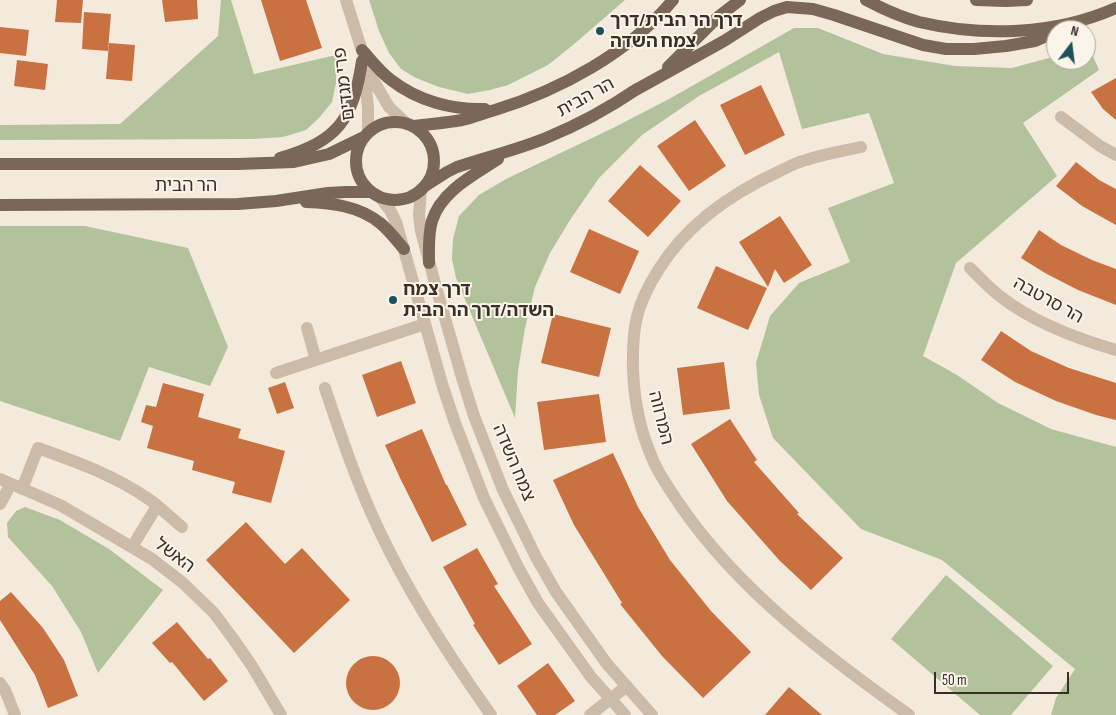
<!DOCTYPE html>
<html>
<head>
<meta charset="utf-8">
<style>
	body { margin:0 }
	#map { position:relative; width:1116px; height:715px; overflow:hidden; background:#f3eadc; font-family:"Sofia Sans Condensed",sans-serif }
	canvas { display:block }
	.north { position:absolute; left:1046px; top:20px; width:50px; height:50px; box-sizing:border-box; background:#faf4e9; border:1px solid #aca59c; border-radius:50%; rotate:15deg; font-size:14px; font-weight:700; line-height:20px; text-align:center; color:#382f28 }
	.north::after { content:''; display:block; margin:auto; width:18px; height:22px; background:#1c515b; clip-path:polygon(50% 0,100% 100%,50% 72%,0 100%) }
	.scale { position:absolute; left:934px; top:672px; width:135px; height:22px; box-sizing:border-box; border:2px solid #382f28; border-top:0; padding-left:6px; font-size:15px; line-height:18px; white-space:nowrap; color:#382f28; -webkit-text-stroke:4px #faf4e9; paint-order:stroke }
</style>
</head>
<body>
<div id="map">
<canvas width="1116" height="715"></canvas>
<div class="north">N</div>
<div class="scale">50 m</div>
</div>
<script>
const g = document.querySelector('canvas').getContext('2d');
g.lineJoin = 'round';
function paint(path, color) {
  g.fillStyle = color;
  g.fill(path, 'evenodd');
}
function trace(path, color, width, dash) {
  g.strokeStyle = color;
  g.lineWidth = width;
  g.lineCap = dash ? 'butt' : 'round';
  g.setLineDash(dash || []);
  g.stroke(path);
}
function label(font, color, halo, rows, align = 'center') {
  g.font = font + ' "Sofia Sans Condensed","Noto Sans Hebrew",sans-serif';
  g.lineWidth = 4;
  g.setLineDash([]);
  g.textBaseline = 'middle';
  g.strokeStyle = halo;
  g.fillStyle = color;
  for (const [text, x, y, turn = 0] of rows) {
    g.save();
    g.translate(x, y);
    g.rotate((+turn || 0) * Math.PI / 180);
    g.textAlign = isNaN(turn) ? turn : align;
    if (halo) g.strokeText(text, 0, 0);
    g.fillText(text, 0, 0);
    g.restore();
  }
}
paint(new Path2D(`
	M221 0H231L254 74 336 55V83L332 102 319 118 306 130 283 137 252 139 0 140V125L120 124 218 36Z
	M369 0H625L573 45 548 65 508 85 490 90 468 94 439 87 416 78 401 69 389 53 379 31Z
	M794 28H818L883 54 955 66 1012 68 1056 56V60H1086L1087 43 1099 70 1023 123 1057 176 956 263 923 356 957 375 998 403 1051 429 1116 447V715H1051L1056 698 1075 669 942 560 861 529 773 438 759 395 756 363 770 316 799 283 850 262 828 208 894 183 869 113 802 129 779 52 699 96 642 135 599 178 570 220 550 253 535 287 525 328 518 371 515 418 456 278 452 259 453 239 459 216 479 195 506 179 613 128 669 99Z
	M0 226H85L188 248 228 347 210 386 149 367 120 441 0 401Z
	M25 507 60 520 109 549 163 590 98 673 81 632 52 586 8 537 7 523 16 511Z
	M946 575 1053 666 1011 715H980L891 639Z`), '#b2c39b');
paint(new Path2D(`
	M57 0H83L81 23 55 22Z
	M162 0H197L198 19 165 22Z
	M261 0H306L322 48 280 61Z
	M84 12 111 14 108 51 82 49Z
	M0 27 29 30 26 56 0 53Z
	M109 43 135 45 132 81 106 79Z
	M17 60 48 64 45 90 14 86Z
	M1116 78V120L1103 109 1091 92Z
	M761 85 785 135 745 155 720 105Z
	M695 120 726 166 689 191 657 146Z
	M1076 162 1099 180 1116 189V225L1082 206 1056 186Z
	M640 165 681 201 648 237 608 201Z
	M780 216 812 265 784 283 775 269 768 287 739 242Z
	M589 229 639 251 620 294 570 272Z
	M1039 230 1061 245 1092 260 1116 269V305L1078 290 1045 273 1021 258Z
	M716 266 767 288 748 330 697 308Z
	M553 314 611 328 599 377 541 363Z
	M1001 331 1031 351 1069 368 1116 383V420L1096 415 1056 401 1015 382 981 360Z
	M401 361 416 403 377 417 362 375Z
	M724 362 730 409 683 415 677 368Z
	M285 382 294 408 277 414 268 388Z
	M163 383 204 394 198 417 241 429 238 438 285 451 271 503 232 493 235 482 192 470 194 461 147 448 153 426 141 422 146 405 156 407Z
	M599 394 606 442 544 450 537 402Z
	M730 419 757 460 754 462 799 513 797 514 843 558 811 590 779 560 727 501 691 444Z
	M422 429 446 485H447L467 525 432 542 400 478 385 445Z
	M613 453 638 507 670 560 711 611 751 652 703 698 662 656 620 604 622 603 574 525 553 480Z
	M246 522 285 564 302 548 350 600 294 653 206 560Z
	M477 548 498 584 494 586 532 644 499 665 473 625 475 624 443 567Z
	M11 592 43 628 64 660 78 696 48 708 35 675 0 620V601Z
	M177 622 208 659 210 658 228 681 204 701 172 662 170 663 152 643Z
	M346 683a27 27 0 1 1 54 0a27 27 0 1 1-54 0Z
	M548 663 575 701 555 715H537L517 686Z
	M789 687 822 715H765Z`), '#ca7142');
trace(new Path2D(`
	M346 0 369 73 389 107 406 123
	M364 69 368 108V132
	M1061 117 1100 146 1116 155
	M861 147C843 151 824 154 806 160 797 162 788 167 780 171 732 193 687 224 659 269 636 305 632 327 633 369 634 401 640 431 653 460 659 475 671 491 680 505 739 591 825 655 909 715
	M421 189 419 215 421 231 436 287 463 381 474 416 503 490 536 557 556 592 607 664 652 715
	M380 197 390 210 396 222 443 387 455 423 484 498 518 567 538 603 591 677 625 715
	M970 268C980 278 990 289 1001 297 1033 322 1078 339 1116 350
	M307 328 316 360
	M276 373 425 324
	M325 388C341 436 357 484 379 530 410 596 449 656 491 715
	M0 479 60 505 152 559 183 583 214 613 234 640 252 666 281 715
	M22 489 38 448C77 462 116 476 150 500 161 508 171 518 182 527
	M0 504 11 484
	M132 547 157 506
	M0 683 5 690 15 715
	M590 715 627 686`), '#ccbba7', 12);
trace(new Path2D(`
	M866 0C883 9 901 17 919 22 983 37 1055 35 1116 8
	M976 0 1006 1 1027 0
	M362 50C371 60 380 72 391 80 418 101 452 110 485 109
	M668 67 718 17 740 0
	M632 92 724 41 760 18 774 11 787 7 813 9 834 15 923 45 946 49H974L1006 46 1035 41 1056 32
	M356 161a39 39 0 1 1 78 0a39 39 0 1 1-78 0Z
	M413 126C429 124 446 123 462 120 474 117 484 113 495 110 560 90 629 53 673 0
	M280 158C338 141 353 120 362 61
	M0 164H238L294 162 329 154 362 138
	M425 186 447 172 457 167C486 157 517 150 546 138 578 125 609 108 637 89
	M306 202C332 203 359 206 380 223 389 230 397 241 404 249
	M0 205 238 204 276 201 328 193 346 192H371
	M429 263C429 249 428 234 432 221 441 191 474 175 498 159`), '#7a6758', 12);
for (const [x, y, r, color] of [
	[600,31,5,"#1c515b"],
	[393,300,5,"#1c515b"]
]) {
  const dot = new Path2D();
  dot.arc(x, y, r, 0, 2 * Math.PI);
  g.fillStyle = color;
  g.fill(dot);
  trace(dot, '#faf4e9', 2);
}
label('bold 18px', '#382f28', '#faf4e9', [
	["דרך הר הבית/דרך",610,21],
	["צמח השדה",610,42],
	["דרך צמח",403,290],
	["השדה/דרך הר הבית",403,311]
], 'left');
label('18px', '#382f28', '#faf4e9', [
	["פרי מגדים",345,84,-97],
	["הר הבית",586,98,-29],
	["הר הבית",186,186],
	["הר סרטבה",1048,301,29],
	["המרווה",660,418,76],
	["צמח השדה",513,463,67],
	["האשל",174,556,37]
]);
</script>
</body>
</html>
